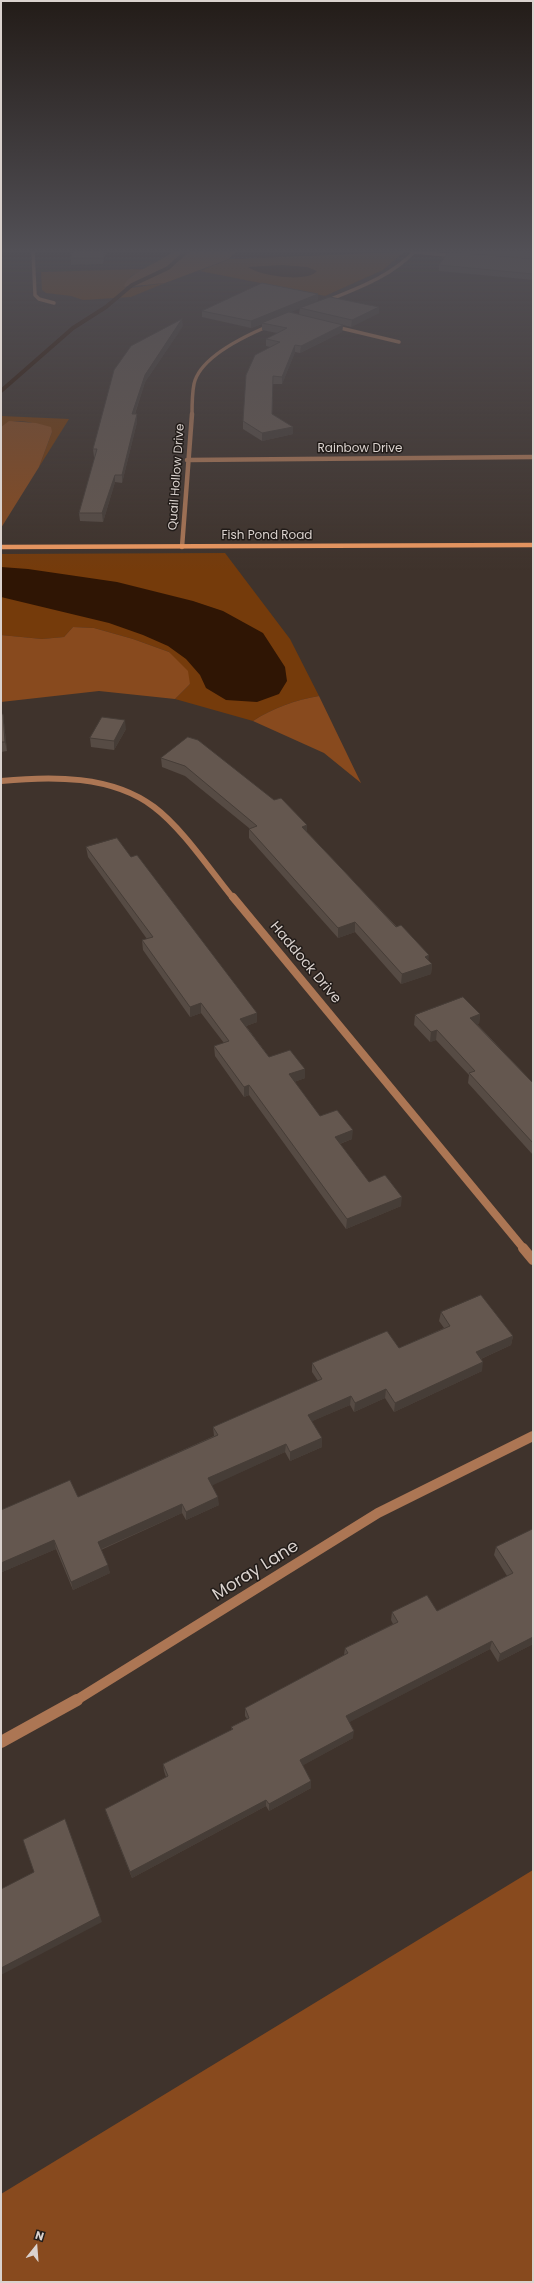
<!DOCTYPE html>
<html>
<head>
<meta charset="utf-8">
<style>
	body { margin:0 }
	#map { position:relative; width:534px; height:2283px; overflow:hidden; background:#3f332c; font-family:Poppins,sans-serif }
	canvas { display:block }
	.frame { position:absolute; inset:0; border:2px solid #dad2ce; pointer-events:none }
	.north { position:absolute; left:16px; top:2227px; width:40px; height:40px; -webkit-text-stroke:3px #221c19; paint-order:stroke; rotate:17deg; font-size:11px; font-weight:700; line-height:16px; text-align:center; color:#dad2ce }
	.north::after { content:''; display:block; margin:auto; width:14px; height:18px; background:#dad2ce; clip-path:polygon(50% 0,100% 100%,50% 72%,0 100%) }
</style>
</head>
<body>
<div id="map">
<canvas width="534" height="2283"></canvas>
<div class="frame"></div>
<div class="north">N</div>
</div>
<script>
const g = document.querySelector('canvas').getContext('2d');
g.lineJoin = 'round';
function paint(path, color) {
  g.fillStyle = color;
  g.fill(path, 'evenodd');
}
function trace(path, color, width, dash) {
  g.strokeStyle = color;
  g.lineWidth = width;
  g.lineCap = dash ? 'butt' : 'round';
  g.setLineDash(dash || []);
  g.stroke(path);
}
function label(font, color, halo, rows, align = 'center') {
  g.font = font + ' Poppins,sans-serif';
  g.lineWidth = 3;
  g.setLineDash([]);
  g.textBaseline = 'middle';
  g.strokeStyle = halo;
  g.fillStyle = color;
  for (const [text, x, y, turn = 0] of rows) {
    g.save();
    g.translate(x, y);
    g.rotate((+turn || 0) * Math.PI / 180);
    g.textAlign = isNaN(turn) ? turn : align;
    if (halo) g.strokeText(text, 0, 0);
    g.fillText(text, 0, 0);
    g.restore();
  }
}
paint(new Path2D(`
	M404 252 383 270 325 296 200 271 229 259Z
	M144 269 131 276 124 287 131 288 165 283 131 297 83 300 71 296 46 293 42 290 41 272Z
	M1 416 69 419 39 467 52 432C37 423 17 416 1 427Z
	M225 553 290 639 319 696C295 700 273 708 253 721L175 699 190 684 169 652 133 639 94 628 73 627 64 637 42 639 1 635V554Z`), '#753b0b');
paint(new Path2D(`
	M173 251H236L229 259 165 283 124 287C126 273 162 262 173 251Z
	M9 421 36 423 51 427 52 432 39 467 1 528V427Z
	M73 627 94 628 133 639 169 652 188 671 190 684 175 699 99 691 1 702V635L42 639 64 637Z
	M319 696 361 783 324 753 253 721C273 708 295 700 319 696Z
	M533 1870V2282H1V2194Z`), '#884a1e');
paint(new Path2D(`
	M282 265 307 267 317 271C307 283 260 276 248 267Z
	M1 567 28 569 117 582 193 601 223 611 263 633 285 667 287 681 279 694 257 702 226 700 206 688 200 675 186 659 168 646 143 635 109 623 1 597Z`), '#2f1504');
trace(new Path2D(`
	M1 391 73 328 106 307 132 285 168 268 187 251`), '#2f1504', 4);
trace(new Path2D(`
	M33 251 35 295 39 299 54 303
	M414 252 457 256
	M326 301C358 288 390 277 415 251
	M332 326 399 342
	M192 415C192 405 192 394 194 384 200 356 247 335 271 325`), '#ac7654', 3.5);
trace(new Path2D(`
	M187 460 533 457
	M182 547 192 414`), '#ac7654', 4.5);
trace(new Path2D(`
	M1 781C51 776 112 775 154 807 182 828 210 870 233 898`), '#ac7654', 6);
trace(new Path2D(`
	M233 897 524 1249`), '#ac7654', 8);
trace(new Path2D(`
	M523 1248 533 1260
	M75 1701 378 1513 533 1436`), '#ac7654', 10);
trace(new Path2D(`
	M1 1742 77 1700`), '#ac7654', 12);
trace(new Path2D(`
	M1 547 533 545`), '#ef9960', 4.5);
paint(new Path2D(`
	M106 251 103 264 71 265V258Z
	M453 251H533V259L453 252Z
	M533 259V280L439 271V265Z
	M318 294V301L379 313 351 327 343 325 342 332 300 353 295 352 282 384H273L272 414 293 427V434L262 441 243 429V421L270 347 266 346V339L277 333 262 330V324L251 328 202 317V311ZM300 308 299 314 291 312Z
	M183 326 145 382 135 414H137V422L122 483 115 482 103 522 80 521 79 513 95 457H94L93 449Z
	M1 714H3L4 723 7 751 1 752Z
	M126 729 114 750 91 747 90 738Z
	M188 737 274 800 307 825V832L432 964 431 974 401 984 355 932 338 938 249 838V828L185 776 162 767 161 758Z
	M86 847 131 857 257 1013V1022L246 1026 269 1057 305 1078 294 1082 320 1116 352 1139 340 1144 369 1182 401 1206 346 1229 249 1095 244 1097 215 1056 214 1046 224 1043 201 1013 190 1017 143 950 142 940 147 939 88 857Z
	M480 1014 479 1024H477L533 1083V1155L468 1083 469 1075 436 1040 430 1042 414 1025 415 1015Z
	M441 1312 513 1336 511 1345 481 1359 482 1371 394 1412 385 1398 354 1412 350 1405 312 1421 322 1447 290 1461 285 1452 212 1485 219 1505 186 1520 182 1513 101 1550 110 1573 73 1590 56 1549 2 1572 1 1568V1510L78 1497 214 1436 213 1427 318 1381 312 1372V1363L399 1348 444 1328 439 1321Z
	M533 1529V1644L498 1662 490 1649 349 1722 353 1738 303 1765 311 1788 269 1811 266 1806 132 1878 107 1815 105 1809 166 1777 164 1771 163 1764 232 1730 231 1727 247 1719 245 1716V1708L344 1655 345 1648 393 1624 391 1620 392 1612 437 1611 507 1576 494 1555 496 1547Z`), '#564b44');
paint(new Path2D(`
	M104 251H106L103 264V258Z
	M318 294V301L251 328V321Z
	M379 307V313L351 327 352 320Z
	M182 319 183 326 145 382 132 422V414L145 375Z
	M343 325 342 332 300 353 301 346Z
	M295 345V352L282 384V377Z
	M137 414V422L122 483V475Z
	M293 427V434L262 441V433Z
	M115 475V482L103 522 102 513Z
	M3 714 4 723 7 751 5 742Z
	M125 720 126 729 114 750V741Z
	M307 825V835L302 827Z
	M355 922V932L338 938V928Z
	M429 955 428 965 425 957Z
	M432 964 431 974 401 984 402 974Z
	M201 1003V1013L190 1017V1007Z
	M257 1013V1022L240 1028V1019Z
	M480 1014 479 1024 469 1027 470 1018Z
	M437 1030 436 1040 430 1042 431 1032Z
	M305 1069V1078L288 1084 289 1074Z
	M249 1085V1095L244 1097V1087Z
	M353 1130 352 1139 334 1146 335 1137Z
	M402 1197 401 1206 346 1229 347 1219Z
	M513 1336 511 1345 474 1362 476 1352Z
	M483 1362 482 1371 394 1412 395 1403Z
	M386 1389 385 1398 354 1412 355 1403Z
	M351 1396 350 1405 308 1423V1415Z
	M322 1438V1447L290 1461V1452Z
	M286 1444 285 1452 209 1487 208 1478Z
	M218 1497 219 1505 186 1520V1512Z
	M182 1504V1513L99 1550 98 1542Z
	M54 1540 56 1549 2 1572 1 1567V1563Z
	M108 1565 110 1573 73 1590 71 1582Z
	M533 1637V1644L498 1662 500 1654Z
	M492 1641 490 1649 346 1724V1716Z
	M354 1731 353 1738 300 1767V1760Z
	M311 1781V1788L269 1811V1804Z
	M266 1800V1806L132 1878 130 1872Z
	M100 1916 102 1922 1 1975V1968Z`), '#463d37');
const building = new Path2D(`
	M73 251H104L103 258H71Z
	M519 251H533V252Z
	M449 252 533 259V274L439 265Z
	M262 283 318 294 251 321 202 311Z
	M330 297 379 307 352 320 300 308Z
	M289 312 343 325 301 346 295 345 282 377 273 376 272 414 293 427 262 433 243 421 246 375 255 355 280 342 266 339 287 328 262 323Z
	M182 319 145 375 132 414H137L122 475H115L102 513H79L97 449H93L114 370 131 346Z
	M1 714H3L5 742H1Z
	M102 717 125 720 114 741 90 738Z
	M188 737 198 740 274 800 281 798 307 825 302 827 342 869 396 927 401 925 429 955 425 957 432 964 402 974 355 922 338 928 249 829 257 826 185 766 161 758Z
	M117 838 131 857 137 855 257 1013 240 1019 269 1057 290 1050 305 1069 289 1074 320 1116 337 1110 353 1130 335 1137 369 1182 385 1175 402 1197 347 1219 249 1085 244 1087 214 1046 229 1041 201 1003 190 1007 142 940 153 937 86 847Z
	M463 997 480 1014 470 1018 533 1083V1143L469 1073 475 1071 437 1030 431 1032 415 1015Z
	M481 1295 513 1336 476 1352 483 1362 395 1403 386 1389 355 1403 351 1396 308 1415 322 1438 290 1452 286 1444 208 1478 218 1497 186 1512 182 1504 98 1542 108 1565 71 1582 54 1540 1 1563V1510L70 1480 78 1497 218 1435 213 1427 322 1379 312 1363 387 1331 399 1348 450 1326 441 1312Z
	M533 1529V1637L500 1654 492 1641 346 1716 354 1731 300 1760 311 1781 269 1804 266 1800 130 1872 105 1809 168 1776 163 1764 233 1729 231 1727 249 1718 245 1708 348 1653 345 1648 398 1622 392 1612 427 1595 437 1611 513 1573 496 1547Z
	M65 1819 100 1916 1 1968V1889L34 1872 23 1840Z`);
paint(building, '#64574f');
trace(building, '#463d37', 1);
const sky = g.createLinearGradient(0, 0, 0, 571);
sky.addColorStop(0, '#231c18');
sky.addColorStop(0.44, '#525056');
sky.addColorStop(1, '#52505600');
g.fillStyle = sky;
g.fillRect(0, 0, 534, 571);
label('12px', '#dad2ce', '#221c19', [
	["Rainbow Drive",360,449],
	["Quail Hollow Drive",177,477,-86],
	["Fish Pond Road",267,536]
]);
label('14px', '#dad2ce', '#221c19', [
	["Haddock Drive",305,963,50]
]);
label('17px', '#dad2ce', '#221c19', [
	["Moray Lane",256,1571,-32]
]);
</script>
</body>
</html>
